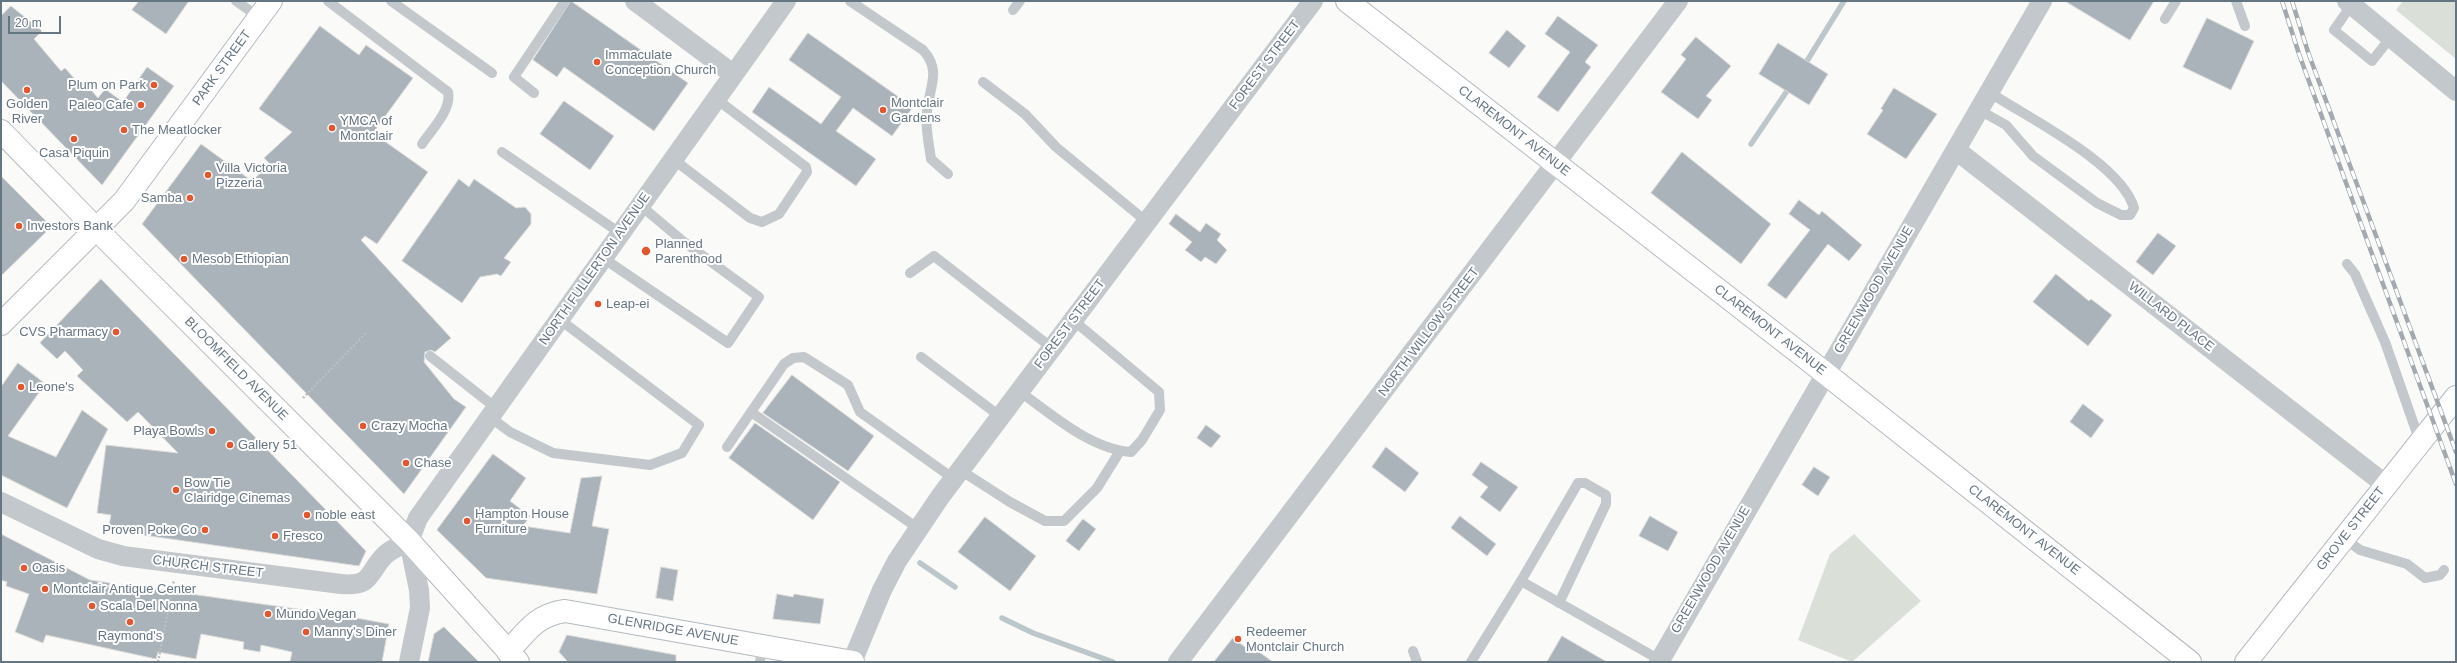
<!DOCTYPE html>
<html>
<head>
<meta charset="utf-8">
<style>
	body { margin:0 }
	#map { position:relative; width:2457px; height:663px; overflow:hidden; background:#fafaf8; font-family:Arial,sans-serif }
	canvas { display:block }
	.frame { position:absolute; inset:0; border:2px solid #657683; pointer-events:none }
	.scale { position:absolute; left:8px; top:16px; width:53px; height:18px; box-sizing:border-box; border:2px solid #657683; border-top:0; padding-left:5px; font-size:12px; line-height:14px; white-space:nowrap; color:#657683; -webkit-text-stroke:3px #fff; paint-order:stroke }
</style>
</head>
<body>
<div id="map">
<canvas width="2457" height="663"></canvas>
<div class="frame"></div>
<div class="scale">20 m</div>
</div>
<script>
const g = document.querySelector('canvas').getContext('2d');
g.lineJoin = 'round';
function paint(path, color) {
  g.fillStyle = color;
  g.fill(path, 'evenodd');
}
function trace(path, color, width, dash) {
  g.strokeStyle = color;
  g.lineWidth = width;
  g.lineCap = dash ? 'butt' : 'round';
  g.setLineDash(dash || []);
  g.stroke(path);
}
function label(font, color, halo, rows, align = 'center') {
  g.font = font + ' Arial,sans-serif';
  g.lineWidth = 4;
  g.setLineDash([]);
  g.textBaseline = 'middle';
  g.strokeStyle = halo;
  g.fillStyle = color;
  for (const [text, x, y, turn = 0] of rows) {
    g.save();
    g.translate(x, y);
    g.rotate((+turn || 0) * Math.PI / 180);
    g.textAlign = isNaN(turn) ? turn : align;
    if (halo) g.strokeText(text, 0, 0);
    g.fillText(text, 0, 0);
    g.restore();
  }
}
paint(new Path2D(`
	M2403 1H2456V59L2396 10Z
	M1854 534 1921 601 1852 662 1798 640 1830 554Z`), '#dadfd7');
trace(new Path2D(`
	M1807 61 1844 1
	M1751 144 1787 91
	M920 563 955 587
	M1002 618 1033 633 1113 662`), '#bbc7cb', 5.5);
const building = new Path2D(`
	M139 1H189L166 34 132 10Z
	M571 1 688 83 654 131 564 67 557 77 533 60Z
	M2065 1H2154L2130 40Z
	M11 6 42 31 34 39 61 71 65 68 81 86 84 82 98 98 105 89 123 102 147 67 174 86 102 185 1 81V16Z
	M1558 16 1598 45 1585 62 1591 67 1558 112 1537 97 1570 52 1545 34Z
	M2207 18 2254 41 2231 90 2183 67Z
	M320 26 359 55 366 45 413 78 373 133 428 172 377 244 365 236 361 240 451 338 435 352 431 350 425 352 424 362 454 399 466 407 404 494 142 224 201 144 252 181 270 164 264 158 292 132 259 109Z
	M1507 30 1526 46 1509 68 1489 53Z
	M808 33 913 107 892 136 853 108 836 131 876 159 856 186 752 112 769 87 821 124 841 97 789 60Z
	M1696 37 1731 66 1706 96 1712 100 1698 119 1661 92 1686 59 1681 55Z
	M1778 43 1828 74 1809 105 1759 74Z
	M1894 88 1937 114 1906 159 1867 134 1883 110 1881 109Z
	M564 101 614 136 590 170 540 134Z
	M1682 152 1771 224 1741 264 1651 193Z
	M1 176 46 221V232L1 276Z
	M459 179 469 187 474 179 516 208 525 207 531 214V224L504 258 511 262 501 276 497 274 480 277 462 303 402 261Z
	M1799 200 1819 215 1822 211 1862 245 1849 261 1828 244 1786 299 1767 285 1810 230 1789 214Z
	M1176 214 1200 232 1206 223 1221 234 1217 240 1227 250 1216 264 1205 257 1201 262 1185 250 1192 242 1169 224Z
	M2158 233 2176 246 2153 275 2136 262Z
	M2056 274 2089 301 2091 299 2112 315 2088 346 2033 302Z
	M101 279 366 551 359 566 108 530 111 515 97 513 106 445 178 453 138 412 127 422 77 376 83 370 65 351 57 359 40 343Z
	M18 363 43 382V387L8 436 56 457 82 410 108 429 67 508 1 475V387Z
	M792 375 874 436 848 471 763 413Z
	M2083 404 2104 420 2091 438 2070 422Z
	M755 423 840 482 813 520 729 458Z
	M1206 425 1221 436 1211 448 1197 438Z
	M1386 447 1419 473 1405 492 1372 467Z
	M493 454 526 478 510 501 530 516 523 526 570 533 581 478 602 476 592 526 609 529 597 594 486 578 437 530Z
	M1481 462 1518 487 1500 512 1480 497 1488 487 1472 475Z
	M1814 467 1830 477 1818 496 1802 485Z
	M1460 516 1496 544 1487 556 1451 528Z
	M1650 516 1678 532 1668 551 1639 536Z
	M985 517 1036 556 1010 591 958 552Z
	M1083 519 1096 529 1079 551 1066 541Z
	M1 534 90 580 110 583 108 587 147 591 148 588 340 615 389 624 382 662H290L292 652 261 645 260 652 243 649 244 642 201 634 196 659 158 652 156 659 46 635 43 643 15 632 29 594 6 586 7 582 1 580Z
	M661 567 678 570 673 601 656 598Z
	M777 594 793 597 794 594 824 599 820 624 773 619Z
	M444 627 479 662H428L434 634Z
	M567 635 676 655V662H568L559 652Z
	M1562 636 1607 662H1547Z
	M1233 638 1245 647 1248 644 1273 662H1214Z`);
paint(building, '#aab3b9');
trace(building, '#dcdcda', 1);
const secondary = new Path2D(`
	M1347 1 1825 373 2190 662
	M1 324 124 201 271 1
	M508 652C526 632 536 615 565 611L853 662
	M2246 662 2456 397`);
const primary = new Path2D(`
	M1 131 112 245 409 541 518 662`);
trace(secondary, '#b3babf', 24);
trace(primary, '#b5babe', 24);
trace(new Path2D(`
	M303 398 366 333
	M158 662 174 580`), '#bbbfc2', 2.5, [2, 2]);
trace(new Path2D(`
	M236 1 259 17
	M328 1 448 92C452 110 431 130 422 144
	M391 1 492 73
	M850 1 923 50C942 71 929 87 927 112 925 128 929 144 931 159L948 174
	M2236 1 2245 26
	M2352 4 2334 30 2372 61 2391 37
	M1013 10 1020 1
	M2165 19 2176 1
	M983 82 1025 114 1056 147 1147 222
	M534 93 514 77 565 1
	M1979 110 2006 125 2033 156 2097 203 2121 215H2130L2134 208C2121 163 2028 118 1989 92
	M502 152 620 233
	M673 159 750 218 762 222 779 214 807 172 806 167 715 98
	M603 258 728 343 759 297 684 242 640 205
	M2347 264 2355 274 2385 342 2420 442
	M910 273 934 256 1052 348
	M430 356 496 408
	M921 357 1001 417
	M1019 391C1051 414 1090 449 1131 452L1142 440 1160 410 1159 392 1073 320
	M751 412 919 529
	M490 417 510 432 553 453 650 465 682 453 699 425 559 319
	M727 447 784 364 793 358 804 357 848 385 860 412 954 479
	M960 470 1010 502 1045 521H1064L1097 488 1120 451
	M2344 538 2360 550 2407 564 2425 578 2440 575 2444 570
	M1521 581 1578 483H1585L1606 495V504L1559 603
	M1413 651 1417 662
	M760 662 762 646
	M1471 662 1521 581 1660 660`), '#c3c8cc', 10);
trace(new Path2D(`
	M635 1 733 74
	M2347 1 2456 91
	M1956 150 2386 485
	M1 502 98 549 123 556 341 584C373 587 367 573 385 555 391 549 402 545 409 541
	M409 541 418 518 786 1
	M409 662 420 608 419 590 409 541
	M852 662 882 590 897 561 940 497 1313 1
	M1178 662 1678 1
	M1659 662 2042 1`), '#c3c8cc', 20);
trace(secondary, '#fff', 22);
trace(primary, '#fff', 22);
const rail = new Path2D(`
	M2282 1 2299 54 2456 484
	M2292 1 2308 52 2456 452`);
trace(rail, '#a2aab0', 4.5);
trace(rail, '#fff', 3, [9]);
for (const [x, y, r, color] of [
	[597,62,4,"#e4572e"],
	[154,85,4,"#e4572e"],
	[27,90,4,"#e4572e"],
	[141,105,4,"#e4572e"],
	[883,110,4,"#e4572e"],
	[332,128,4,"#e4572e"],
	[124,130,4,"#e4572e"],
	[74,139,4,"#e4572e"],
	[208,175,4,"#e4572e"],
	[190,198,4,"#e4572e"],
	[19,226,4,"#e4572e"],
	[646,251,5,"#e4572e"],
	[184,259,4,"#e4572e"],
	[598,304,4,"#e4572e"],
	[116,332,4,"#e4572e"],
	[21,387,4,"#e4572e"],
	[363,426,4,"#e4572e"],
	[212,431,4,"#e4572e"],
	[230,445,4,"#e4572e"],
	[406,463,4,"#e4572e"],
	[176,490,4,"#e4572e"],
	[307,515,4,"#e4572e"],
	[467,521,4,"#e4572e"],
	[205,530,4,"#e4572e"],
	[275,536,4,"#e4572e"],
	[24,568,4,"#e4572e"],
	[45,589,4,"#e4572e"],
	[92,606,4,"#e4572e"],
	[268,614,4,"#e4572e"],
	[130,622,4,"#e4572e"],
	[306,632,4,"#e4572e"],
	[1238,639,4,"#e4572e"]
]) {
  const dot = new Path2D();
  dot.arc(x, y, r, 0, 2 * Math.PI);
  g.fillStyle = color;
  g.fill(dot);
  trace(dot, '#fff', 1.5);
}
label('13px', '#657683', '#fff', [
	["Immaculate",605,55],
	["Conception Church",605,70],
	["Plum on Park",146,85,"right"],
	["Montclair",891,103],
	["Gardens",891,118],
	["Golden",27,104,"center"],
	["River",27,119,"center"],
	["Paleo Cafe",133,105,"right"],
	["YMCA of",340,121],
	["Montclair",340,136],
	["The Meatlocker",132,130],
	["Casa Piquin",74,153,"center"],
	["Villa Victoria",216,168],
	["Pizzeria",216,183],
	["Samba",182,198,"right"],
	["Investors Bank",27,226],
	["Planned",655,244],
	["Parenthood",655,259],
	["Mesob Ethiopian",192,259],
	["Leap-ei",606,304],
	["CVS Pharmacy",108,332,"right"],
	["Leone's",29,387],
	["Crazy Mocha",371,426],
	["Playa Bowls",204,431,"right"],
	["Gallery 51",238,445],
	["Chase",414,463],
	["Bow Tie",184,483],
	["Clairidge Cinemas",184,498],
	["Hampton House",475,514],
	["Furniture",475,529],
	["noble east",315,515],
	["Proven Poke Co",197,530,"right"],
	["Fresco",283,536],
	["Oasis",32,568],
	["Montclair Antique Center",53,589],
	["Scala Del Nonna",100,606],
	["Mundo Vegan",276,614],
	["Manny's Diner",314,632],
	["Redeemer",1246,632],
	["Montclair Church",1246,647],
	["Raymond's",130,636,"center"]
], 'left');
label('13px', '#657683', '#fff', [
	["FOREST STREET",1265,65,-53],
	["PARK STREET",222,68,-54],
	["CLAREMONT AVENUE",1514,131,38],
	["NORTH FULLERTON AVENUE",595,269,-55],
	["GREENWOOD AVENUE",1874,290,-60],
	["WILLARD PLACE",2171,317,38],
	["FOREST STREET",1070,324,-53],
	["CLAREMONT AVENUE",1770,330,38],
	["NORTH WILLOW STREET",1429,332,-53],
	["BLOOMFIELD AVENUE",236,369,45],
	["GROVE STREET",2351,529,-52],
	["CLAREMONT AVENUE",2024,530,38],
	["CHURCH STREET",208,567,7],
	["GREENWOOD AVENUE",1711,570,-60],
	["GLENRIDGE AVENUE",673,630,10]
]);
</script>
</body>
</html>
